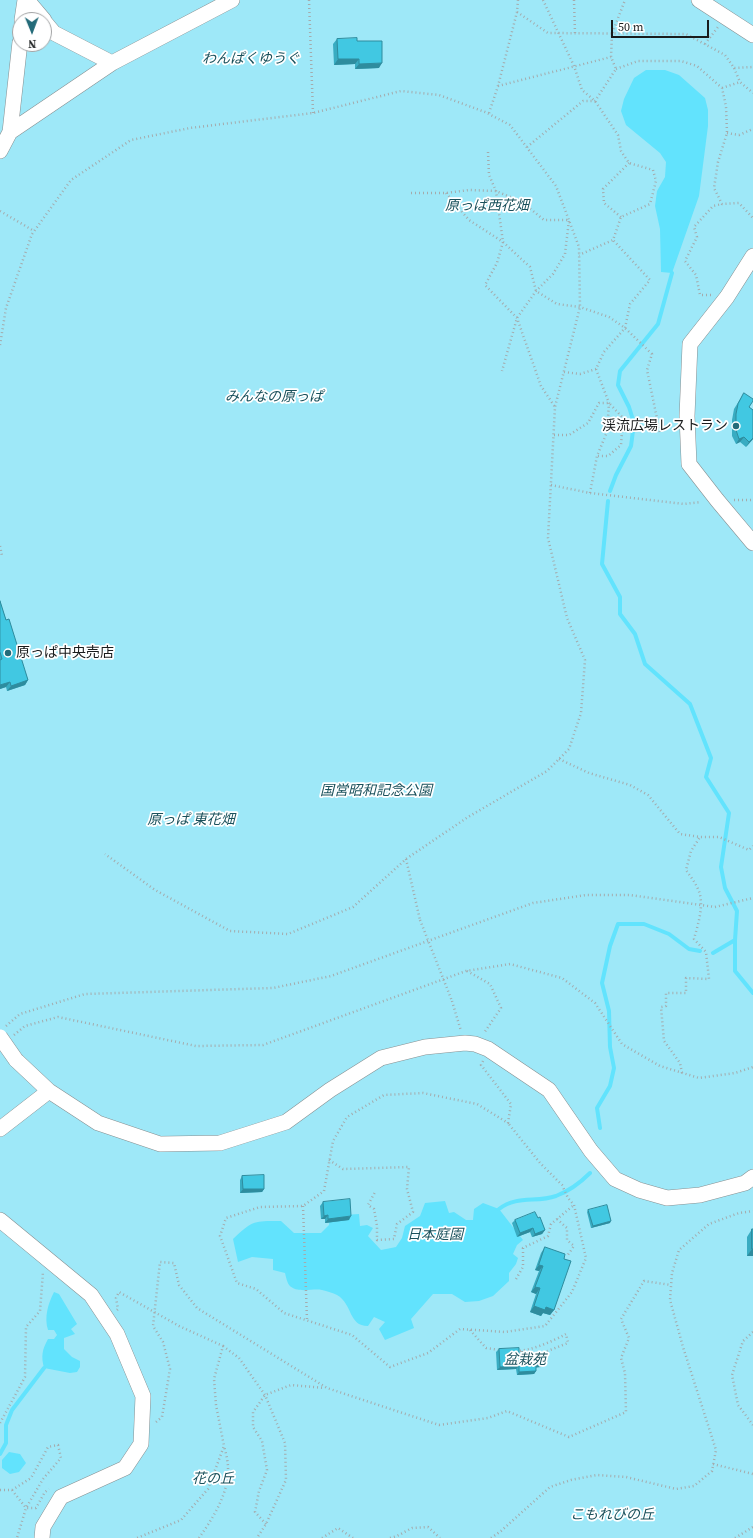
<!DOCTYPE html>
<html>
<head>
<meta charset="utf-8">
<style>
	body { margin:0 }
	#map { position:relative; width:753px; height:1538px; overflow:hidden; background:#e5eef0; font-family:"Source Serif 4",serif }
	canvas { display:block }
	.north { position:absolute; left:12px; top:12px; width:40px; height:40px; box-sizing:border-box; background:#fff; border:1px solid #a3a4a5; border-radius:50%; rotate:179deg; font-size:11px; font-weight:700; line-height:16px; text-align:center; color:#191c1d }
	.north::after { content:''; display:block; margin:auto; width:14px; height:18px; background:#246b79; clip-path:polygon(50% 0,100% 100%,50% 72%,0 100%) }
	.scale { position:absolute; left:611px; top:20px; width:98px; height:18px; box-sizing:border-box; border:2px solid #191c1d; border-top:0; padding-left:5px; font-size:12px; line-height:14px; white-space:nowrap; color:#191c1d; -webkit-text-stroke:3px #fff; paint-order:stroke }
</style>
</head>
<body>
<div id="map">
<canvas width="753" height="1538"></canvas>
<div class="north">N</div>
<div class="scale">50 m</div>
</div>
<script>
const g = document.querySelector('canvas').getContext('2d');
g.lineJoin = 'round';
function paint(path, color) {
  g.fillStyle = color;
  g.fill(path, 'evenodd');
}
function trace(path, color, width, dash) {
  g.strokeStyle = color;
  g.lineWidth = width;
  g.lineCap = dash ? 'butt' : 'round';
  g.setLineDash(dash || []);
  g.stroke(path);
}
function label(font, color, halo, rows, align = 'center') {
  g.font = font + ' "Source Serif 4","Noto Sans JP",serif';
  g.lineWidth = 3.5;
  g.setLineDash([]);
  g.textBaseline = 'middle';
  g.strokeStyle = halo;
  g.fillStyle = color;
  for (const [text, x, y, turn = 0] of rows) {
    g.save();
    g.translate(x, y);
    g.rotate((+turn || 0) * Math.PI / 180);
    g.textAlign = isNaN(turn) ? turn : align;
    if (halo) g.strokeText(text, 0, 0);
    g.fillText(text, 0, 0);
    g.restore();
  }
}
paint(new Path2D(`
	M0 0H753V1538H0ZM20 20H44V44H20Z`), '#9ee8f8');
paint(new Path2D(`
	M646 70H665L679 75 705 98 708 110V126L699 196 672 273 661 272 660 229 655 206 657 191 665 177 666 162 660 153 626 125 621 111 624 99 634 78Z
	M445 1201 449 1213 454 1212 466 1220H473L474 1209 483 1203 499 1209 523 1240 517 1245 513 1254 518 1258 516 1264 509 1273V1281L493 1296 479 1301 465 1302 452 1294H433L411 1319 414 1328 385 1340 379 1329 385 1322 374 1317 368 1326C348 1326 353 1304 337 1295 333 1293 327 1291 322 1290 313 1288 297 1294 289 1285 287 1282 286 1277 285 1273L273 1270V1259L252 1257 238 1262 233 1239C253 1220 254 1221 281 1221L294 1233H321L329 1225 330 1216 359 1214 360 1226 367 1225 373 1228 368 1236 381 1250 396 1247 402 1238 405 1226 420 1216 425 1203Z
	M54 1292 59 1294 77 1324 71 1329 75 1334 64 1338V1349L72 1357 80 1361V1367L77 1372 70 1373 44 1368C41 1356 42 1350 48 1339H54L57 1335 54 1330H48C44 1317 48 1304 54 1292Z
	M9 1452 20 1454 26 1463 19 1472 10 1474 2 1468V1460Z`), '#62e3fd');
trace(new Path2D(`
	M610 491 616 475 631 446 634 423 629 407 618 385 620 371 658 324 672 273
	M608 501 602 564 620 597V614L635 634 645 664 690 704 711 758 706 777 729 813 721 867 725 888 737 911 735 940 713 953
	M735 940V971L753 993
	M600 1128 597 1108 610 1086 614 1068 610 1047 609 1011 602 983 610 946 618 924H644L669 934 689 949 700 951
	M499 1209C517 1195 536 1203 556 1196 569 1191 581 1182 590 1173
	M0 1454 6 1443V1425L12 1410 44 1368`), '#62e3fd', 4);
const street = new Path2D(`
	M27 0 44 20
	M699 0 753 35
	M22 20 25 0
	M44 21 54 33 112 63
	M10 132 112 63 232 0
	M0 151 10 132 20 42
	M753 256 727 297 690 344 687 416 689 464 717 500 753 543
	M16 1060 49 1091 98 1123 160 1144 220 1143 286 1122 330 1090 381 1058 425 1047 465 1043 475 1044 488 1049 549 1090 591 1151 615 1179 639 1190 667 1198 700 1195 745 1183 753 1177
	M0 1129 49 1091
	M0 1220 91 1295 117 1334 143 1396 141 1444 125 1468 61 1497 43 1527 42 1538`);
trace(street, '#879092', 16);
trace(new Path2D(`
	M309 0 313 113
	M543 0 574 66 582 90 595 101 618 135 621 151 629 163 653 170 656 181 650 204 621 217 613 240 579 255
	M574 0 575 34
	M517 12 548 33 686 34 725 55 734 68 753 67
	M705 44 718 27
	M734 68 740 82 753 93
	M616 69 638 61H681L697 66 722 88 726 106 727 133 718 162 714 188 722 204 739 203 753 218
	M498 86 611 57
	M722 88 740 82
	M489 113 498 86 517 12 518 0
	M727 133 739 135 753 129
	M527 147 583 101H595L616 69 611 57 612 34 625 0
	M488 152 489 175 496 191 503 242 497 263 485 285 517 318 541 386 555 407
	M411 193H446L469 190 496 191 522 202 544 220H569L565 254 553 274 536 291 517 318 502 371
	M446 193 469 220 503 242 530 267 536 291 557 304 580 307 609 317 625 328 652 354 647 370 660 433
	M0 211 34 231
	M621 217 604 203 603 189 629 163
	M711 295H700L696 275 685 261 697 237 694 227 713 206 722 204
	M0 345 6 308 32 234 71 180 131 140 190 128 313 113 401 91 439 95 485 112 510 125 556 186 579 247 580 307 555 407 548 538 567 618 585 660 581 713 569 749 547 771 468 817 406 859 353 907 288 934 230 931 155 890 105 854
	M564 372 580 374 596 369
	M554 435H569L588 423 599 403H609L623 418 621 445 608 456H597
	M551 485 590 493 684 504 701 502
	M590 493 597 456 607 432 609 403 596 369 604 352 625 328 630 304 650 280 613 240
	M734 500H753
	M0 546 2 556
	M559 759 589 773 630 785 648 795 680 834 700 837H719L749 850 753 846
	M406 859 420 920
	M467 971 490 984 501 1008 484 1033
	M452 1001 461 1031
	M6 1026 20 1014 85 994 273 988 331 976 533 903 586 895H630L715 907 753 898
	M14 1035 25 1026 58 1017 196 1046 263 1045 466 971 510 964 562 978 595 1003 622 1044 660 1066 699 1078 735 1073 753 1067
	M483 1061 481 1065 511 1104 508 1123 477 1104 423 1093 384 1095 347 1117 333 1141 324 1191 303 1206 260 1207 226 1218 220 1236 237 1283 256 1289 284 1313 352 1335 390 1367 428 1353 460 1329 505 1332 545 1326 572 1292 586 1258 574 1205 568 1198 562 1185 540 1163 508 1123
	M682 1073 680 1063 664 1041 661 1007 666 1006V993H686V978L709 979 706 952 694 939C698 924 705 904 698 889 695 882 690 876 686 870L691 851 700 837
	M329 1160 343 1169 409 1167 407 1189 413 1212 397 1224 394 1239 377 1240V1226L374 1209 368 1205 375 1192
	M303 1206 307 1320
	M557 1219 567 1228V1240L574 1246 567 1256
	M516 1279 523 1267V1248L548 1236 551 1224 574 1205
	M117 1310 118 1309 116 1298 119 1292 179 1326 223 1346 214 1379 216 1405 224 1446 208 1489 181 1520 137 1538
	M470 1330 486 1348 499 1350
	M753 1332 743 1341 732 1375 738 1405 753 1425
	M223 1346 239 1358 265 1395 285 1443 286 1480 266 1524 257 1538
	M516 1351C531 1351 553 1341 566 1334L568 1343 540 1354
	M522 1351 523 1356
	M156 1422 162 1417 170 1369 163 1342 153 1326 160 1262 174 1263 179 1285 197 1308 327 1388 439 1425 488 1418 507 1411 569 1437 626 1412 625 1373 621 1358 629 1338 621 1319 644 1281 671 1285
	M0 1423 25 1377 26 1327 40 1311 43 1272
	M713 1464 753 1474
	M0 1490H12L31 1478 48 1447 58 1445 61 1458 43 1479 26 1508 17 1538
	M12 1490 26 1508H36L45 1492 49 1489
	M266 1524 255 1512 259 1491 267 1470 262 1441 253 1427V1412L265 1395 291 1385 325 1388
	M199 1538C213 1518 229 1493 228 1468 228 1461 226 1453 224 1446
	M322 1538 338 1528 353 1538
	M390 1538 397 1536 412 1528 428 1527 440 1538
	M491 1538 501 1531 550 1487 571 1480 597 1475 626 1477 676 1489 694 1486 712 1471 716 1450 683 1347 670 1300 672 1273 679 1250 709 1224 739 1213 753 1211
	M735 1538 753 1527`), '#a4abad', 2.5, [1, 3]);
trace(street, '#fff', 15);
const streetBridge = new Path2D(`
	M0 1037 16 1060`);
trace(streetBridge, '#879092', 16, []);
trace(new Path2D(`
	M420 920 452 1001`), '#a4abad', 2.5, [1, 3]);
trace(streetBridge, '#fff', 15);
paint(new Path2D(`
	M337 39 357 41 379 68 355 69V64L334 65 333 44Z
	M744 393 749 407 753 410V439L746 447 740 442 736 444 732 436V420L734 409Z
	M0 601 6 620 28 680 25 685 7 691 6 687 0 689Z
	M242 1176 264 1189 262 1192 240 1193V1180Z
	M323 1202 349 1220 325 1223V1219H321L320 1206Z
	M588 1210 610 1223 591 1228 587 1212Z
	M538 1218 545 1230 542 1234 532 1237 530 1232 517 1237 512 1223 515 1220Z
	M752 1229H753V1256H747V1237Z
	M545 1247 564 1259 554 1310 550 1315 543 1313 541 1316 530 1312 536 1294 531 1292 539 1271 535 1270 541 1253Z
	M499 1349 519 1355 541 1367H536V1371L534 1374 517 1375 516 1369 497 1370 496 1352Z`), '#38acc2');
paint(new Path2D(`
	M338 59H359L355 64 334 65Z
	M382 63 379 68 355 69 359 64Z
	M744 437 740 442 736 444 739 439Z
	M753 438V439L746 447 749 442Z
	M28 680 25 685 7 691 11 686Z
	M10 682 6 687 0 689V685Z
	M243 1189H264L262 1192 240 1193Z
	M328 1215 325 1219H321L324 1216Z
	M351 1216 349 1220 325 1223 328 1219Z
	M611 1221 610 1223 591 1228 593 1226Z
	M533 1228 530 1232 517 1237 520 1233Z
	M545 1230 542 1234 532 1237 535 1234Z
	M752 1249H753V1256H747Z
	M539 1265 543 1266 539 1271 535 1270Z
	M535 1287 540 1288 536 1294 531 1292Z
	M534 1306 546 1307 554 1310 550 1315 543 1313 541 1316 530 1312Z
	M544 1363 541 1367 533 1368 536 1364Z
	M519 1366 516 1369 497 1370 500 1367Z
	M536 1371 534 1374 517 1375 519 1372Z`), '#2e8c9e');
const building = new Path2D(`
	M357 38V41H382V63L359 64V59H338L337 39Z
	M744 393 753 399V401L749 407 753 410V438L749 442 744 437 739 439 736 430V414L738 404Z
	M0 601 6 620 9 619 28 680 11 686 10 682 0 685V660L2 659 0 652Z
	M264 1175V1189H243L242 1176Z
	M350 1199 351 1216 328 1219V1215L324 1216 323 1202Z
	M607 1205 611 1221 593 1226 588 1210Z
	M535 1212 538 1218 540 1217 545 1230 535 1234 533 1228 520 1233 515 1220Z
	M752 1229H753V1249H752Z
	M545 1247 565 1254 564 1259 571 1261 554 1310 546 1307 545 1310 534 1306 540 1288 535 1287 543 1266 539 1265Z
	M519 1348V1355L543 1354 544 1363 536 1364V1371L519 1372V1366L500 1367 499 1349Z`);
paint(building, '#41c8e2');
trace(building, '#2e8c9e', 1);
for (const [x, y, r, color] of [
	[736,426,4,"#246b79"],
	[8,653,4,"#246b79"]
]) {
  const dot = new Path2D();
  dot.arc(x, y, r, 0, 2 * Math.PI);
  g.fillStyle = color;
  g.fill(dot);
  trace(dot, '#fff', 1.5);
}
label('italic 14px', '#1a515c', '#fff', [
	["わんぱくゆうぐ",251,59],
	["原っぱ西花畑",487,206],
	["みんなの原っぱ",274,397],
	["国営昭和記念公園",376,791],
	["原っぱ 東花畑",191,820],
	["日本庭園",435,1235],
	["盆栽苑",525,1360],
	["花の丘",213,1479],
	["こもれびの丘",612,1515]
]);
label('14px', '#191c1d', '#fff', [
	["渓流広場レストラン",728,426],
	["原っぱ中央売店",16,653,"left"]
], 'right');
</script>
</body>
</html>
